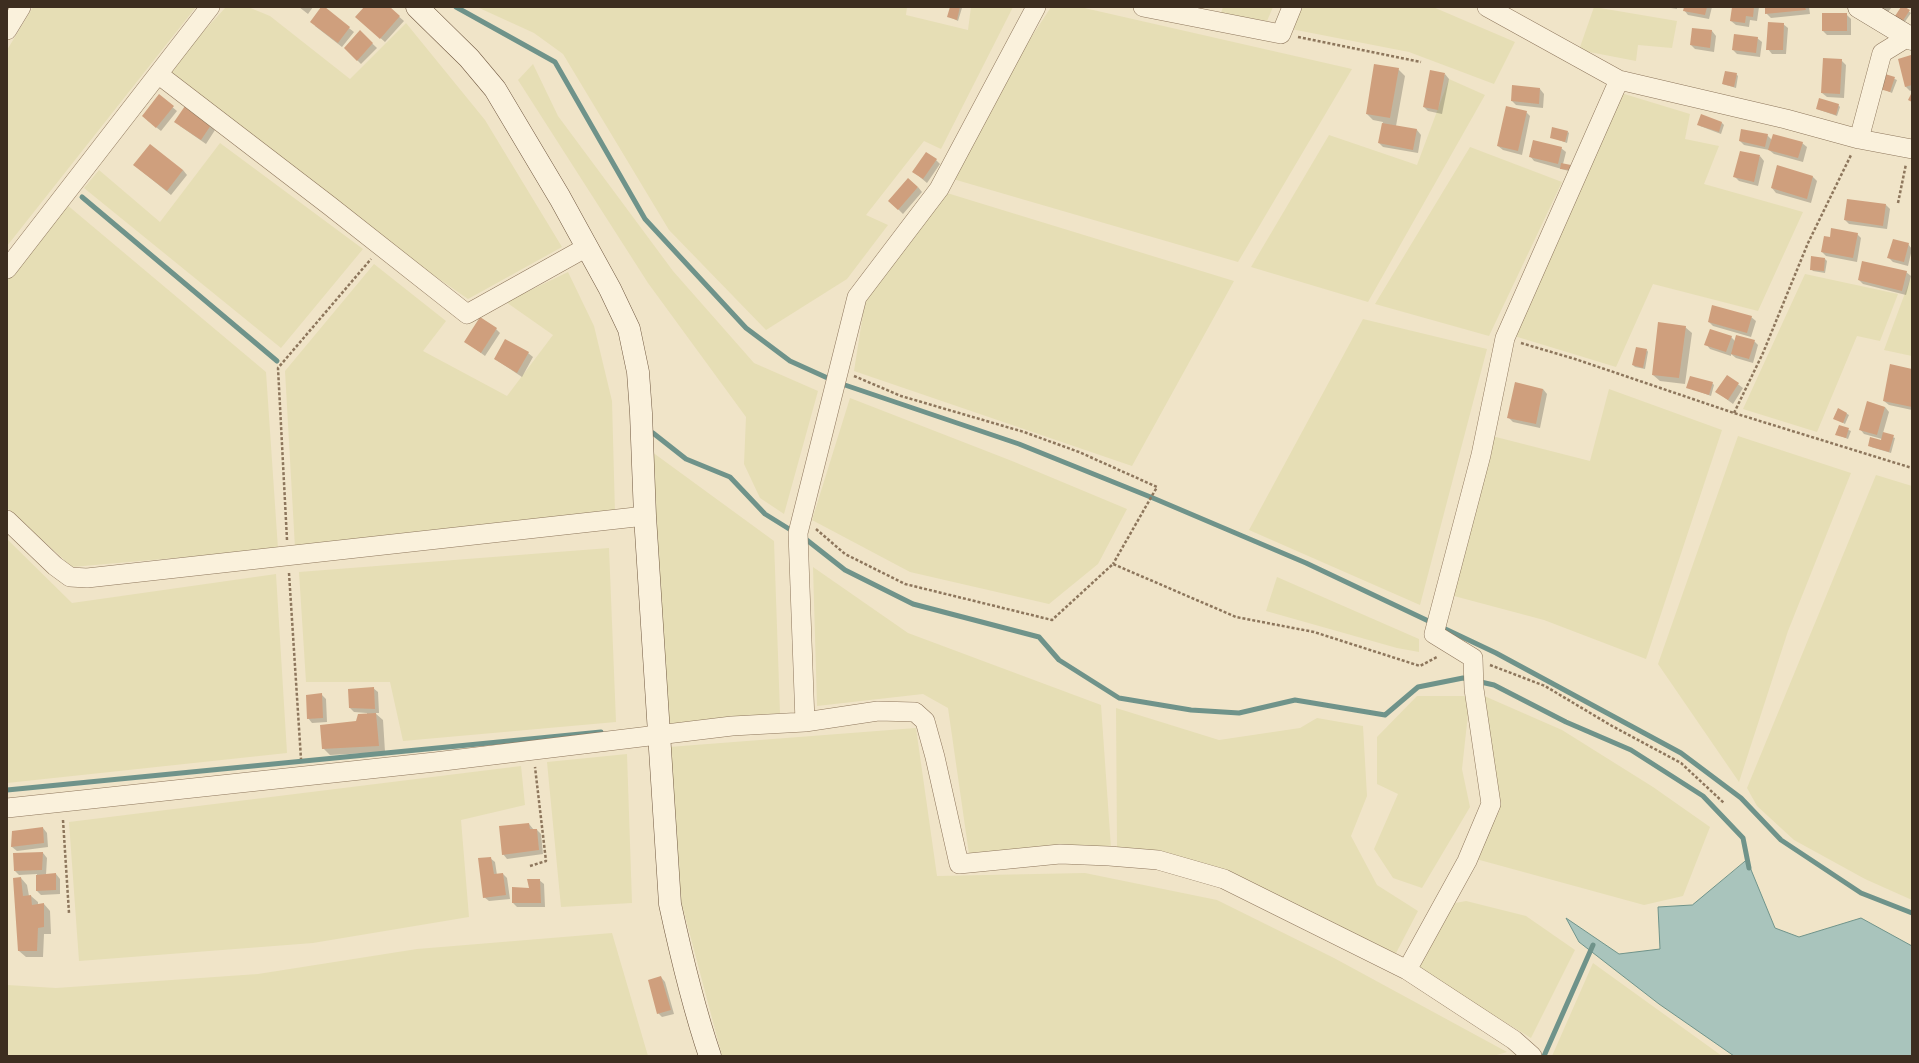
<!DOCTYPE html>
<html>
<head>
<meta charset="utf-8">
<style>
	body { margin:0 }
	#map { position:relative; width:1919px; height:1063px; overflow:hidden; background:#f0e4c8; font-family:"Zilla Slab",serif }
	canvas { display:block }
	.frame { position:absolute; inset:0; border:8px solid #3d2e20; pointer-events:none }
</style>
</head>
<body>
<div id="map">
<canvas width="1919" height="1063"></canvas>
<div class="frame"></div>
</div>
<script>
const g = document.querySelector('canvas').getContext('2d');
g.lineJoin = 'round';
function paint(path, color) {
  g.fillStyle = color;
  g.fill(path, 'evenodd');
}
function trace(path, color, width, dash) {
  g.strokeStyle = color;
  g.lineWidth = width;
  g.lineCap = dash ? 'butt' : 'round';
  g.setLineDash(dash || []);
  g.stroke(path);
}
paint(new Path2D(`
	M33 7H196L7 246V50Z
	M226 7H248L270 16 350 79 406 23 485 120 562 247 468 299 384 241 165 73Z
	M477 7H907L906 15 968 30 971 7H1013L941 149 924 141 866 215 888 225 847 279 766 330 669 230 563 54 534 33Z
	M1051 7H1080L1352 69 1238 262 953 179 1000 85Z
	M1223 7H1273L1267 21 1221 13Z
	M1301 7H1433L1515 42 1494 84 1409 52 1291 29Z
	M1594 7 1677 21 1672 48 1638 45 1636 61 1579 50Z
	M533 64 558 116 673 271 754 363 818 391 784 514 760 498 744 464 746 417 648 283 518 80Z
	M1449 79 1485 95 1368 302 1251 267 1329 135 1417 165Z
	M1621 93 1690 114 1685 139 1719 146 1704 184 1803 212 1758 311 1653 284 1616 367 1511 335Z
	M220 143 363 249 281 348 84 188 99 170 160 222Z
	M1470 147 1562 182 1489 336 1375 304Z
	M947 193 1234 281 1132 466 854 371 866 295Z
	M66 204 266 372 278 549 72 567 7 508V279Z
	M374 264 446 321 423 351 507 396 553 335 506 302 568 272 594 326 612 401 615 513 295 548 285 371Z
	M1805 274 1898 294 1880 341 1857 336 1817 432 1743 409Z
	M1912 274V356L1884 350Z
	M1363 319 1487 349 1420 605 1249 530Z
	M1609 389 1722 430 1646 659 1544 620 1454 596 1492 436 1590 461Z
	M850 398 1012 461 1127 509 1098 564 1049 604 910 572 812 520Z
	M1738 436 1851 473 1788 631 1739 782 1658 664Z
	M648 449 774 541 780 713 663 726Z
	M1876 475 1912 486V900L1865 879 1794 840 1757 806 1747 788Z
	M7 539 72 603 276 574 287 753 7 783Z
	M609 548 616 722 403 741 390 682H306L299 572Z
	M813 567 908 633 1101 705 1111 848 969 854 948 708 923 694 817 706Z
	M1277 577 1419 639V652L1397 648 1266 611Z
	M1482 695 1562 730 1653 787 1710 827 1683 896 1644 905 1476 859 1500 809Z
	M1417 696H1470L1462 769 1470 807 1422 888 1393 878 1374 849 1398 794 1377 784V737Z
	M1116 708 1219 740 1300 728 1317 718 1363 726 1367 796 1351 836 1377 885 1418 911 1395 955 1163 852 1117 847Z
	M916 728 937 876 1085 873 1217 900 1334 958 1507 1052 1493 1056H722L680 897 669 747Z
	M627 754 632 903 561 907 547 762Z
	M521 766 525 805 461 820 469 917 313 943 79 961 69 822Z
	M1466 901 1526 916 1575 950 1531 1038 1416 968 1450 904Z
	M612 933 648 1056H7V985L56 988 258 974 417 949Z
	M1593 963 1722 1056H1552Z`), '#e6deb5');
const water = new Path2D(`
	M1747 860 1775 928 1799 937 1861 918 1912 946V1056H1734L1659 1004 1579 942 1566 918 1619 954 1660 949 1658 907 1692 905Z`);
paint(water, '#a9c4bc');
trace(water, '#6f938a', 1);
paint(new Path2D(`
	M299 7H313L308 14Z
	M322 7 354 32 342 47 315 26Z
	M365 7H388L404 21 385 42 361 21Z
	M951 7 962 8 958 21 948 16Z
	M1665 7H1677V9Z
	M1685 7H1712L1709 19 1688 15 1684 10Z
	M1733 7H1759L1757 21 1750 20 1749 27 1736 25 1731 21Z
	M1766 7H1809L1810 14 1771 18 1766 13Z
	M1880 7H1892L1888 12Z
	M1900 7H1903L1911 13 1904 23 1898 18 1901 8Z
	M1846 14 1851 19V35H1827L1823 31Z
	M1783 24 1788 28 1786 54H1772L1768 49Z
	M1693 29 1712 31 1716 36 1714 52 1695 49 1691 45Z
	M360 32 377 48 361 64 345 48Z
	M1757 38 1762 42 1760 57 1737 54 1733 50Z
	M1911 56 1912 90 1910 91 1906 87Z
	M1841 60 1846 65 1844 98 1827 97 1822 93Z
	M1398 69 1405 76 1396 126 1417 130 1421 135 1418 153 1383 147 1379 143 1383 122 1373 120 1367 114Z
	M1445 74 1449 79 1442 114 1428 111 1424 107Z
	M1736 74 1738 76 1736 88 1723 84Z
	M1886 75 1897 80 1892 93 1881 88Z
	M1540 89 1544 94 1543 108 1516 105 1512 101Z
	M159 96 177 111 161 131 147 120Z
	M1838 105 1840 107 1837 116 1817 109Z
	M1526 112 1530 116 1522 155 1503 150 1498 146Z
	M1702 116 1722 123 1724 125 1721 134 1700 126 1699 124Z
	M211 125 215 130 206 144 180 126Z
	M1568 132 1569 133 1567 143 1551 137Z
	M1767 135 1772 140 1802 143 1807 147 1803 162 1774 154 1769 150 1744 145 1740 141Z
	M1561 148 1566 152 1563 164 1572 172 1534 161 1530 156Z
	M1760 156 1764 161 1758 186 1739 181 1735 177Z
	M936 160 940 164 927 183 914 172Z
	M1778 166 1813 177 1817 181 1811 203 1776 193 1772 188Z
	M139 169 183 170 187 175 171 195Z
	M918 187 922 192 903 214 894 205Z
	M1886 205 1890 209 1887 229 1849 224 1845 220Z
	M1857 234 1861 238 1857 262 1826 256 1822 252 1830 238Z
	M1908 244 1912 249 1908 266 1893 262 1888 257Z
	M1825 259 1827 261 1825 273 1813 271 1811 269Z
	M1906 272 1911 276 1906 295 1863 284 1859 280Z
	M1751 317 1756 321 1751 337 1713 326 1709 322Z
	M1685 327 1692 333 1685 384 1660 381 1653 375Z
	M496 329 500 333 485 356 465 341Z
	M1731 337 1735 341H1754L1758 345 1753 363 1736 358 1731 354V356L1710 349 1706 344Z
	M1647 350 1648 352 1645 369 1635 367 1633 365Z
	M528 353 533 357 522 377 495 359Z
	M1912 370V410L1889 405 1884 401Z
	M1727 376 1743 388 1733 404 1717 392Z
	M1712 383 1714 385 1711 396 1687 387Z
	M1543 389 1547 394 1540 428 1513 422 1508 417Z
	M1885 407 1889 412 1883 433 1895 438 1891 453 1871 447 1869 445 1882 441V439L1864 434 1860 429Z
	M1838 409 1849 415 1845 424 1834 418Z
	M1839 426 1851 431 1848 439 1836 434Z
	M373 688 378 692 379 713H375L383 720 385 752 330 755 323 748 367 714V713L354 712 350 708Z
	M321 694 326 699 327 722 312 723 308 718Z
	M529 824 534 830H537L541 834 543 854 507 859 503 854Z
	M43 828 47 833 48 847 17 851 12 847 13 832Z
	M43 853 47 858 46 875 56 874 60 879V894L41 895 37 891V874L19 875 15 871 14 854Z
	M490 858 495 862 497 875 503 874 507 878 510 899 489 901 484 897Z
	M21 878 27 885 29 896H31L38 902V905L44 904 50 911 51 934H44L43 957H26L19 951Z
	M539 880 544 884 545 907H517L513 903Z
	M661 977 665 982 674 1014 662 1017 658 1013Z`), '#0003');
trace(new Path2D(`
	M456 7 555 62 645 219 746 328 790 361 832 380
	M82 197 277 361
	M839 383 1019 444 1153 498 1306 563 1496 653 1681 753 1741 798 1781 840 1861 893 1912 913
	M653 433 686 459 730 477 765 514 794 532
	M803 537 845 570 913 604 1039 637 1059 660 1119 698 1191 710 1239 713 1295 700 1385 715 1418 687 1463 678 1494 685 1566 722 1631 750 1703 796 1743 838 1749 868
	M7 790 601 732
	M1544 1056 1593 945`), '#6f938a', 5);
paint(new Path2D(`
	M321 7H325L350 27 338 43 310 22Z
	M364 7H390L400 16 380 39 355 17Z
	M950 7H960L957 20 947 17Z
	M1684 7H1707L1705 15 1683 11Z
	M1732 7H1754L1753 17 1746 16 1745 23 1730 21Z
	M1765 7H1805L1806 10 1765 14Z
	M1901 7H1905L1910 10 1902 22 1895 16Z
	M1822 13H1847V31H1822Z
	M1768 22 1784 23 1783 50H1766Z
	M1692 28 1712 30 1710 48 1690 45Z
	M360 30 373 43 357 61 344 48Z
	M1734 34 1758 37 1756 53 1732 50Z
	M1911 55 1912 85 1905 87 1898 59Z
	M1823 58 1842 59 1840 94 1821 93Z
	M1374 64 1399 68 1390 118 1366 114Z
	M1430 70 1445 73 1438 110 1423 107Z
	M1725 71 1737 73 1734 87 1722 84Z
	M1885 74 1895 77 1890 92 1880 89Z
	M1512 85 1540 88 1539 104 1511 101Z
	M1912 92V102L1908 100Z
	M159 94 174 106 156 128 142 116Z
	M1819 98 1839 104 1836 115 1816 109Z
	M185 106 211 125 201 140 174 122Z
	M1506 106 1527 111 1518 151 1497 146Z
	M1701 114 1722 122 1719 132 1697 125Z
	M1382 123 1417 129 1413 150 1378 143Z
	M1552 127 1568 131 1565 142 1550 138Z
	M1741 129 1768 134 1765 147 1739 141Z
	M1773 134 1803 142 1798 158 1768 150Z
	M1533 140 1562 147 1558 164 1529 157Z
	M150 144 183 170 167 191 133 165Z
	M1740 151 1760 155 1754 182 1733 177Z
	M926 152 937 159 923 179 912 172Z
	M1561 163 1571 165 1570 170 1560 169Z
	M1777 165 1813 176 1807 199 1771 188Z
	M908 178 918 187 898 210 888 201Z
	M1847 199 1886 204 1883 226 1844 220Z
	M1831 228 1858 233 1853 258 1821 252 1824 236 1830 237Z
	M1893 239 1909 243 1904 262 1887 258Z
	M1811 256 1825 258 1824 271 1810 270Z
	M1862 261 1907 271 1902 291 1858 280Z
	M1712 305 1752 316 1747 333 1708 322Z
	M480 317 497 328 481 353 464 342Z
	M1658 322 1686 326 1679 378 1652 375Z
	M1710 329 1732 336 1726 352 1704 345Z
	M1736 335 1755 340 1749 359 1731 354Z
	M505 339 529 352 517 373 494 359Z
	M1636 347 1647 349 1643 368 1632 365Z
	M1890 364 1912 369V407L1883 401Z
	M1727 375 1739 383 1728 400 1715 392Z
	M1690 376 1713 382 1709 395 1686 388Z
	M1515 382 1543 389 1536 424 1507 418Z
	M1867 401 1885 407 1877 435 1859 430Z
	M1838 408 1847 413 1843 423 1833 419Z
	M1839 425 1849 428 1846 438 1835 435Z
	M1883 432 1894 435 1889 452 1868 446 1870 437 1881 440Z
	M374 687 375 709 349 708 348 689Z
	M322 693 323 718 307 719 306 695Z
	M376 713 379 746 322 749 320 725 356 721 358 714Z
	M529 823 530 829H537L539 850 502 855 499 826Z
	M43 827 44 843 11 847 12 831Z
	M43 852 42 870 14 871 13 853Z
	M491 857 494 874 503 873 506 895 483 898 478 858Z
	M56 873V890L36 891V875Z
	M21 877 23 896 31 895 32 905 44 903V927L38 928 37 951H18L13 878Z
	M527 879H540L541 903H512V887L529 888Z
	M661 976 671 1010 657 1014 648 980Z`), '#cf9f7d');
const street = new Path2D(`
	M1143 7 1281 34 1292 7
	M1487 7 1619 80 1786 119 1859 139 1912 149
	M7 30 21 7
	M158 74 330 206 467 314 587 247
	M1859 139 1882 53 1908 37
	M7 269 210 7
	M7 520 55 566 70 577 87 578 645 516
	M805 722 798 533 857 297 939 189 1036 7
	M7 808 435 762 732 726 805 722 878 711 915 712 925 721 935 757 959 864 1060 854 1109 856 1158 860 1224 879 1407 970 1514 1040 1532 1056
	M1407 970 1467 861 1491 804 1474 689 1473 658 1434 634 1481 455 1505 338 1619 80`);
const secondary = new Path2D(`
	M417 7 469 58 495 89 560 198 610 289 629 329 638 372 641 413 645 516 670 904C681 955 693 1006 710 1056
	M1859 7 1912 39`);
trace(street, '#8d765c', 20);
trace(secondary, '#6f573f', 23);
trace(new Path2D(`
	M1298 37 1421 62
	M1898 203 1906 164
	M1521 343 1575 359 1734 413 1912 468
	M854 376 901 396 1024 432 1079 452 1157 487 1113 564
	M1734 413 1763 353 1808 243 1851 155
	M816 529 845 554 905 584 1052 620 1113 564 1236 617 1314 632 1420 666 1437 657
	M287 540 278 368 371 259
	M289 573 301 759
	M1490 665 1545 686 1612 726 1681 763 1724 803
	M63 820 69 913
	M530 866 546 861 535 767`), '#8d765c', 2.5, [3, 2]);
trace(street, '#faf1dc', 19);
trace(secondary, '#faf1dc', 22);
</script>
</body>
</html>
